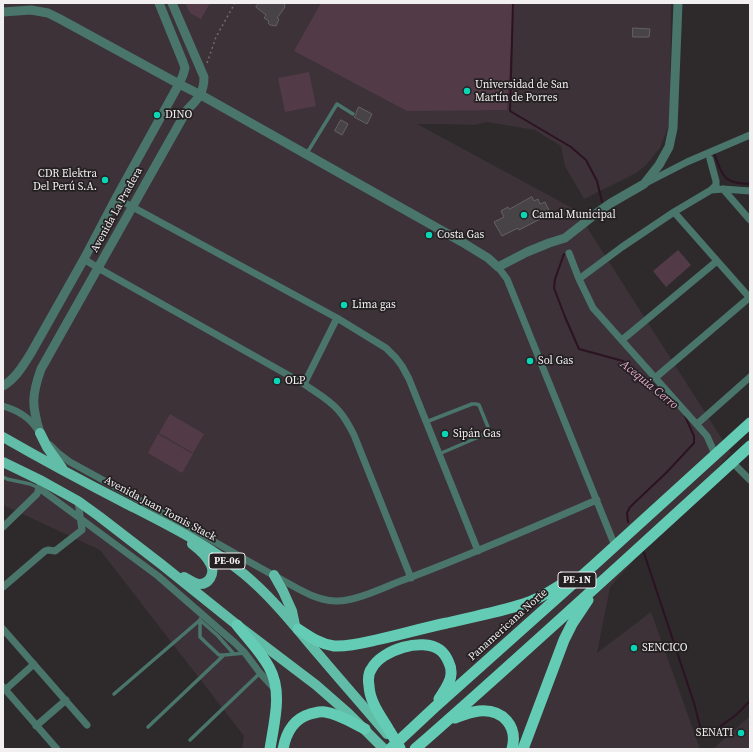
<!DOCTYPE html>
<html>
<head>
<meta charset="utf-8">
<style>
	body { margin:0 }
	#map { position:relative; width:753px; height:752px; overflow:hidden; background:#2e2a2c; font-family:"Source Serif 4",serif }
	canvas { display:block }
	.frame { position:absolute; inset:0; border:4px solid #f2eff0; pointer-events:none }
</style>
</head>
<body>
<div id="map">
<canvas width="753" height="752"></canvas>
<div class="frame"></div>
</div>
<script>
const g = document.querySelector('canvas').getContext('2d');
g.lineJoin = 'round';
function paint(path, color) {
  g.fillStyle = color;
  g.fill(path, 'evenodd');
}
function trace(path, color, width, dash) {
  g.strokeStyle = color;
  g.lineWidth = width;
  g.lineCap = dash ? 'butt' : 'round';
  g.setLineDash(dash || []);
  g.stroke(path);
}
function label(font, color, halo, rows, align = 'center') {
  g.font = font + ' "Source Serif 4",serif';
  g.lineWidth = 3.5;
  g.setLineDash([]);
  g.textBaseline = 'middle';
  g.strokeStyle = halo;
  g.fillStyle = color;
  for (const [text, x, y, turn = 0] of rows) {
    g.save();
    g.translate(x, y);
    g.rotate((+turn || 0) * Math.PI / 180);
    g.textAlign = isNaN(turn) ? turn : align;
    if (halo) g.strokeText(text, 0, 0);
    g.fillText(text, 0, 0);
    g.restore();
  }
}
paint(new Path2D(`
	M3 3H671L670 114 669 125 660 148 645 166 636 173 584 199 565 166 561 146 535 130 487 122 474 125 443 124H417L576 210 731 453 610 587 597 653 651 612 700 749H242L244 736 100 550 3 505Z
	M750 716V749H713Z`), '#3c3237');
paint(new Path2D(`
	M185 3H210L201 19 190 13Z
	M321 3H514L507 110 407 111 294 51Z
	M309 72 316 106 285 112 278 78Z
	M678 250 691 265 666 287 653 271Z
	M170 414 204 434 193 453 159 433Z
	M158 434 193 454 182 473 148 453Z`), '#523b47');
trace(new Path2D(`
	M513 3 510 111 571 147 586 160 597 181 602 202
	M714 153C723 177 723 183 750 184
	M564 254 555 279 554 288 565 317 579 349 623 361 668 397
	M628 522 627 513 630 507 667 472 694 443V436L685 416
	M643 550 694 703 701 730 704 733H709L715 730 736 715 750 701`), '#2d1222', 2);
const building = new Path2D(`
	M259 3H284L285 7 277 18 279 19 276 26 270 25 268 23 269 21 264 18 266 15 256 7Z
	M633 28 650 29 649 37H633Z
	M359 107 372 114 367 124 354 117 356 115V113Z
	M341 120 348 124 342 135 335 131Z
	M532 197 534 201 538 199 540 204 545 202 549 210 543 214 544 217 519 230 518 228 502 236 494 222 504 217 501 211 508 207 509 209Z`);
paint(building, '#484346');
trace(building, '#656163', 1);
trace(new Path2D(`
	M207 63 216 37 235 3`), '#716d6f', 1.5, [2, 3]);
trace(new Path2D(`
	M307 153 337 104 353 114
	M426 422 472 404H476L479 405 488 427 486 432 481 436 439 454
	M3 477 7 479 30 484 39 488
	M200 619V637L219 655H224L245 653
	M114 694 200 620 218 636 234 654
	M148 727 224 655
	M190 740 260 673`), '#4a756a', 3.5);
trace(new Path2D(`
	M710 159 716 181V185L711 190
	M646 183 687 162 750 135
	M723 189 750 220
	M116 198 337 318 386 348 396 358 402 366 409 379 478 551
	M674 212 749 297
	M569 253 579 279 593 308 707 436 715 454
	M84 259 98 268 304 384C315 392 330 400 339 411 345 418 350 427 354 435L411 578
	M498 267 507 279 615 546
	M579 279 622 247 674 212 711 190 723 189 750 191
	M622 340 717 261
	M655 378 750 297
	M304 384 337 318
	M3 406C17 410 29 417 37 429
	M697 424 750 377
	M50 445 58 453 70 462C123 491 176 520 229 550 247 561 266 571 284 581 300 590 316 600 335 601 353 602 381 589 398 582 466 557 531 528 597 500
	M732 462 750 480
	M39 488 158 576 235 643 245 653 260 673 275 689
	M3 527 37 494 40 485
	M3 587 45 551 48 550 55 551 82 530 78 501
	M3 629 87 725
	M3 687 57 749
	M5 690 34 664
	M36 726 66 700`), '#4a756a', 7);
trace(new Path2D(`
	M3 12 31 10 48 13 60 19 179 84 201 95 462 242 488 258 498 267 527 252 549 243 565 238 598 212 611 203 644 184 659 165 669 147 673 128 678 3
	M3 386C16 378 23 366 31 353L84 259 116 198 179 84 183 75 185 68 183 62 159 3
	M40 433C32 406 31 397 41 369L187 110C198 99 204 93 204 77L172 3`), '#4a756a', 9);
trace(new Path2D(`
	M40 433 47 447 62 468
	M3 437C43 460 84 482 125 503 166 524 209 545 244 574 273 598 296 628 320 656 342 682 365 708 387 734
	M3 462 42 481 78 501 100 517 161 564 237 625 316 685 348 713 384 749
	M274 575 283 591 292 611 295 625
	M184 577C188 579 193 583 198 584 209 585 215 574 211 565 207 556 200 550 192 544`), '#61bda8', 10);
trace(new Path2D(`
	M237 625C248 639 261 652 269 667 283 692 274 722 270 749
	M298 629C310 637 320 644 334 646 347 647 363 643 376 640 399 635 423 628 447 623 474 616 502 612 529 602 544 596 558 587 571 578
	M455 718C463 715 470 712 479 711 503 709 518 726 512 749
	M400 748C396 742 393 736 389 730 381 716 370 703 369 686 368 680 368 673 372 668 382 650 422 637 440 650 444 653 447 658 449 663 450 665 451 669 451 672 452 681 444 691 439 699
	M283 749C286 733 293 719 310 714 315 713 320 711 325 712 339 714 353 723 365 729
	M390 749 435 707 594 565 750 423
	M415 749C528 650 639 548 750 446
	M523 749 564 640 572 624 588 600`), '#64ccb4', 11);
for (const [x, y, r, color] of [
	[467,91,4,"#0ad5b5"],
	[157,115,4,"#0ad5b5"],
	[105,180,4,"#0ad5b5"],
	[524,215,4,"#0ad5b5"],
	[429,235,4,"#0ad5b5"],
	[344,305,4,"#0ad5b5"],
	[530,361,4,"#0ad5b5"],
	[277,381,4,"#0ad5b5"],
	[445,434,4,"#0ad5b5"],
	[634,648,4,"#0ad5b5"],
	[741,733,4,"#0ad5b5"]
]) {
  const dot = new Path2D();
  dot.arc(x, y, r, 0, 2 * Math.PI);
  g.fillStyle = color;
  g.fill(dot);
  trace(dot, '#242022', 1.5);
}
for (const [x, y, w] of [
	[227,561,36],
	[577,580,38]
]) {
  const box = new Path2D();
  box.roundRect(x - w / 2, y - 8, w, 16, 3);
  g.fillStyle = '#242022';
  g.fill(box);
  trace(box, '#f2eff0', 1);
}
label('bold 10px', '#f2eff0', null, [
	["PE-06",227,561],
	["PE-1N",577,580]
]);
label('11px', '#f2eff0', '#242022', [
	["Universidad de San",475,85],
	["Martín de Porres",475,98],
	["DINO",165,115],
	["CDR Elektra",97,174,"right"],
	["Del Perú S.A.",97,187,"right"],
	["Camal Municipal",532,215],
	["Costa Gas",437,235],
	["Lima gas",352,305],
	["Sol Gas",538,361],
	["OLP",285,381],
	["Sipán Gas",453,434],
	["SENCICO",642,648],
	["SENATI",733,733,"right"]
], 'left');
label('11px', '#f2eff0', '#242022', [
	["Avenida La Pradera",117,210,-61],
	["Avenida Juan Tomis Stack",160,509,28],
	["Panamericana Norte",508,625,-42]
]);
label('italic 12px', '#e9adcd', '#242022', [
	["Acequia Cerro",649,385,39]
]);
</script>
</body>
</html>
